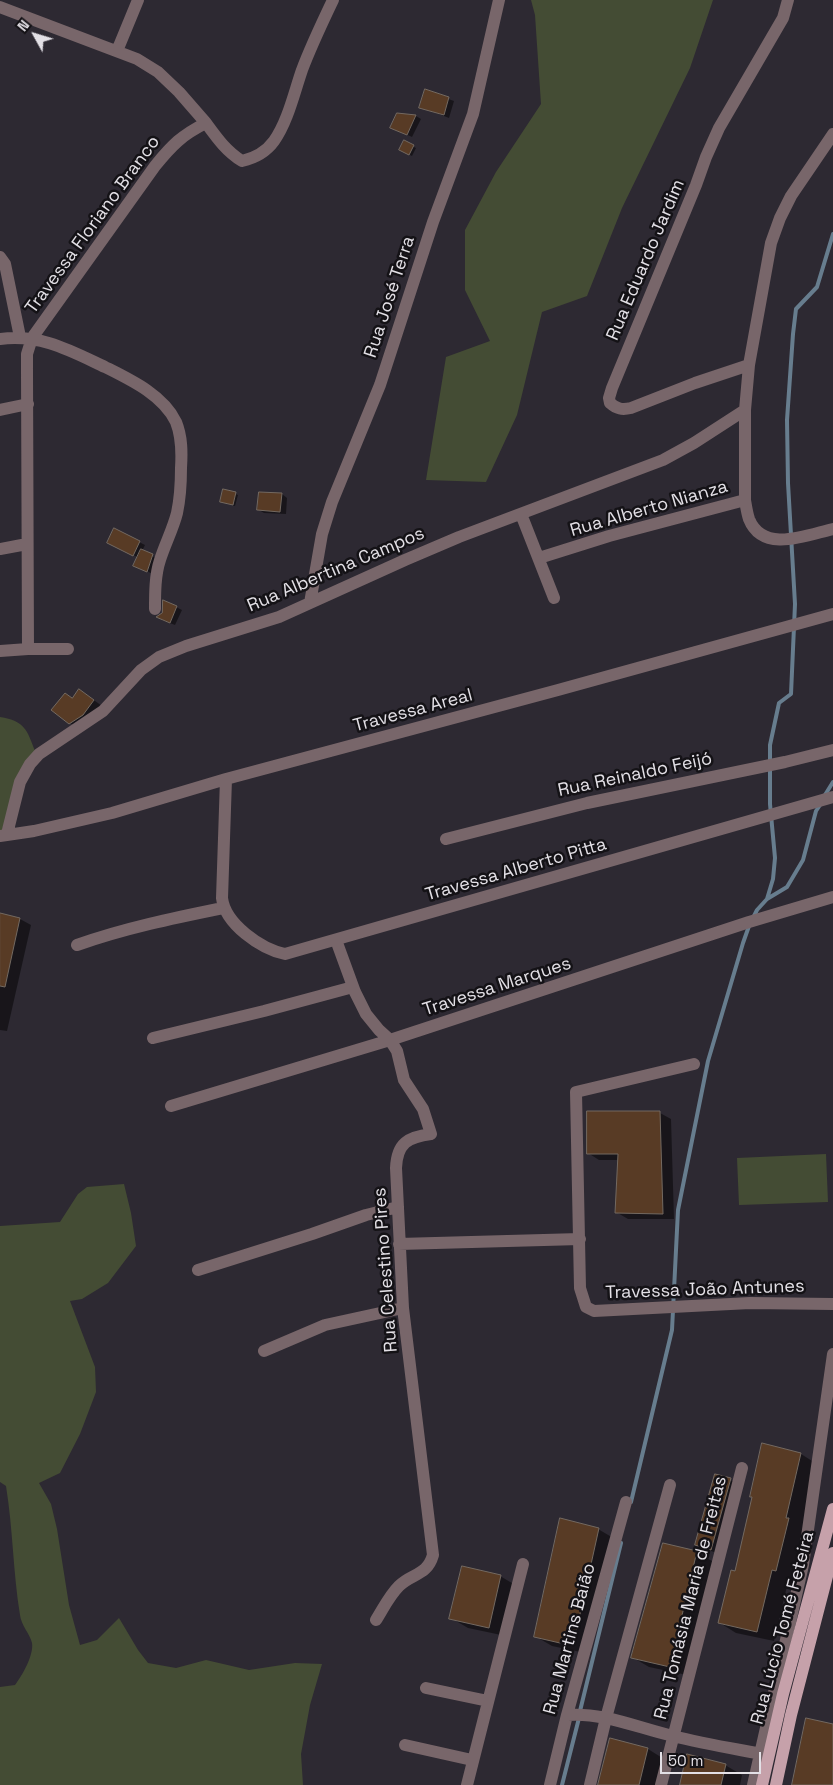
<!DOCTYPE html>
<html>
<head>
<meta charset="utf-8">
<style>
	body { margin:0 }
	#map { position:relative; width:833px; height:1785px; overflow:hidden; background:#2d2932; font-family:"Space Grotesk",sans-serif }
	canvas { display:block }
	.north { position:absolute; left:10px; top:10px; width:50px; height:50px; -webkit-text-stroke:4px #141216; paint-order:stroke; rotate:309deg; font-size:14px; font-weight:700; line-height:20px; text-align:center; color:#e3e0e6 }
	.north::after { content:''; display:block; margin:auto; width:18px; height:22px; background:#e3e0e6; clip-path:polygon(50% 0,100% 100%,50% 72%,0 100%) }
	.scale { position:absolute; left:660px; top:1752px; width:101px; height:22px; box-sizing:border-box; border:2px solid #e3e0e6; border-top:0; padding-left:6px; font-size:15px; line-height:18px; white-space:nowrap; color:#e3e0e6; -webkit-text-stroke:4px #141216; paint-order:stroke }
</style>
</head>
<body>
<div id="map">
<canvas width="833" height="1785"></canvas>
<div class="north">N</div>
<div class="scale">50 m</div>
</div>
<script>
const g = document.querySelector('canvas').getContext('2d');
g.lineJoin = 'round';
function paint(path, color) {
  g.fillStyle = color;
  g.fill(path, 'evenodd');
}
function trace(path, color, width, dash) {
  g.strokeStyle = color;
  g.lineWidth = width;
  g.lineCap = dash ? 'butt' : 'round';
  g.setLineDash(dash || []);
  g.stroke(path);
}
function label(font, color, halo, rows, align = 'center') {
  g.font = font + ' "Space Grotesk",sans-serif';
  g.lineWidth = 5;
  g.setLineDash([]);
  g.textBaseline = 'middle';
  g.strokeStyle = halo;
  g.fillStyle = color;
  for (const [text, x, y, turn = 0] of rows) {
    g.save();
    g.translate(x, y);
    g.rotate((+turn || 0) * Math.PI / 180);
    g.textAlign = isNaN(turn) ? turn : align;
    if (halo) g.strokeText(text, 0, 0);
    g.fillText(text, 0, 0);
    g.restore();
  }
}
paint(new Path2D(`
	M531 0H713L690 68 622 208 587 296 542 312 517 415 486 482 426 480 446 357 490 341 465 290V230L496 172 541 104 535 15Z
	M0 717C25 721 27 730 35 751L0 835Z
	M826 1154 828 1202 739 1205 737 1158Z
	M124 1184 131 1213 136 1246 108 1283 82 1299 70 1301 95 1367 96 1392 80 1434 60 1473 39 1483 51 1504 57 1529 69 1605 80 1645 97 1640 119 1618 138 1650 148 1663 176 1668 206 1660 249 1670 295 1663 322 1664 310 1705 301 1754 303 1785H0V1687L15 1685C22 1676 34 1655 32 1643 30 1634 21 1625 20 1615 13 1572 13 1529 6 1486L0 1482V1226L60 1222 78 1194 87 1187Z`), '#444c34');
paint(new Path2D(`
	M426 91 454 101 449 118 421 107Z
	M398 114 416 116 421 119 412 137 397 130Z
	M404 142 416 148 412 156 400 150Z
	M224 490 238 495 235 506 223 502Z
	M282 494 287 498 286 514 264 513 259 510Z
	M115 530 145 545 142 551 158 559 153 574 140 568 139 558 114 545Z
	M176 607 182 610 175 625 162 620 163 613Z
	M80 690 102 706 79 728 70 723 73 699Z
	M0 915 20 919 31 925 7 1031 0 1030Z
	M660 1113 671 1119 674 1219H628L616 1212 619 1160H599L588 1153Z
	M801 1454 817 1464 793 1579 789 1578 774 1641 736 1633 720 1623 736 1573Z
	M730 1480 739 1484 720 1554 705 1549 696 1544Z
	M598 1529 615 1539 590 1654 552 1646 535 1636Z
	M663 1544 697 1553 714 1562 687 1675 649 1667 632 1657Z
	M500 1576 517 1586 506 1636 468 1628 451 1618Z
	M648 1749 664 1759 658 1785H600Z
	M725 1765 742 1775 740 1785H680Z`), '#0007');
trace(new Path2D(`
	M825 795 833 782
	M767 899 773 879 775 858 770 804V745L779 703 791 694 795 604 788 483 787 420 793 334 796 309 817 287 833 234
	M753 918 757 910 767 899 787 887 803 860 816 811 820 805
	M631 1502 672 1330 678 1210 708 1061 743 943 749 926
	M580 1711 621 1543
	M562 1785 579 1718`), '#677d8e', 4);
const building = new Path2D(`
	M425 89 449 97 444 115 419 108Z
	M397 113 416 115 407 135 390 128Z
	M404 140 414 145 409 155 399 150Z
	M223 489 236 492 233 505 220 502Z
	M259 492 282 493 280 512 257 510Z
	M114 528 140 541 133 556 107 543Z
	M141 549 153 554 147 572 133 566Z
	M163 600 177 606 170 623 156 617 162 613Z
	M79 689 94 700 83 715 69 724 51 710 65 693 72 698Z
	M0 913 20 918 5 987 0 986Z
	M587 1111H660L663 1214 615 1213 618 1154H587Z
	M762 1443 801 1453 786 1518H789L776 1571 772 1570 757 1632 718 1623 731 1570 735 1571 752 1497H750Z
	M715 1474 731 1478 711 1550 695 1545Z
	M560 1518 599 1528 573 1646 534 1637Z
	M663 1543 697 1551 670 1667 631 1658Z
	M462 1566 501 1575 489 1628 449 1619Z
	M806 1718 833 1724V1785H792Z
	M610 1738 648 1748 639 1785H598Z
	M687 1754 726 1764 721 1785H680Z`);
paint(building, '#583b25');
trace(building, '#736961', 1);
trace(new Path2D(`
	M0 7 137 59 158 72 179 92 206 123
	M117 51 138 0
	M0 257 5 264 20 337
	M0 339C41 334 69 350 105 367 131 380 163 395 176 422 182 437 182 452 181 468 181 482 180 499 177 513 173 529 165 544 160 560 155 575 155 593 155 609
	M749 365 695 383 631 408C622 410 617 409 610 403L609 398 612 388 696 185 706 157 719 128 783 18 788 0
	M0 410 28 404
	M745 500V410L749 365 771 243 780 218 791 196 833 134
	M521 514 554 598
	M0 549 27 544
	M539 558 609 536 745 500C746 506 747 513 749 519 763 554 807 535 833 529
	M310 603 322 534 332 502 380 385 433 222 473 114 499 0
	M28 649 27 371V354L32 338 155 166C172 145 182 135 206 123 217 138 226 151 242 161 255 158 266 152 274 141 288 121 294 93 302 70 311 46 322 23 333 0
	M0 651 28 649H68
	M226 779 222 898C225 924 261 949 285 954L833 797
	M7 834 20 782 30 764 39 754 103 711 141 670 159 657 186 646 279 617 405 560 459 537 663 460 694 443 745 410
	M0 836 34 831 112 813 226 779 558 690 833 614
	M446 839 587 803 785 762 833 750
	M336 940 355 992 366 1014 379 1030 390 1040 397 1051 404 1080 423 1109 431 1134C408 1137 397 1143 396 1168L403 1308 433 1555C427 1576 412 1573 399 1586 389 1596 383 1609 376 1620
	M77 945C125 928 174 918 223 908
	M153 1038 264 1011 353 987
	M694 1064 576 1092 580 1288 586 1307 594 1311 750 1303 833 1304
	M171 1106 390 1040 749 922 833 897
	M399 1244 580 1239
	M198 1270 312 1234 366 1215 398 1207
	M264 1351 325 1325 403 1308
	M426 1688 488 1701
	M567 1715C603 1712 638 1728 673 1736 704 1744 736 1749 767 1755
	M405 1745 472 1760
	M467 1785 523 1564
	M550 1785 567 1715 626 1502
	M590 1785 606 1718 670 1485
	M661 1785 742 1468
	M753 1785 803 1565 833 1354`), '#78666a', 12);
trace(new Path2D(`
	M762 1785 783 1694 833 1509
	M776 1785 791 1715 833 1553`), '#c6a1aa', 12);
label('18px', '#e3e0e6', '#141216', [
	["Travessa Floriano Branco",93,225,-54],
	["Rua Eduardo Jardim",646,260,-67],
	["Rua José Terra",390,297,-72],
	["Rua Alberto Nianza",649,509,-16],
	["Rua Albertina Campos",336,570,-23],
	["Travessa Areal",413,711,-15],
	["Rua Reinaldo Feijó",635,775,-12],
	["Travessa Alberto Pitta",516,870,-16],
	["Travessa Marques",497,987,-18],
	["Rua Celestino Pires",386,1270,-94],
	["Travessa João Antunes",705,1290,-2],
	["Rua Tomásia Maria de Freitas",691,1598,-76],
	["Rua Lúcio Tomé Feteira",783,1628,-75],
	["Rua Martins Baião",570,1639,-75]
]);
</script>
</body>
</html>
